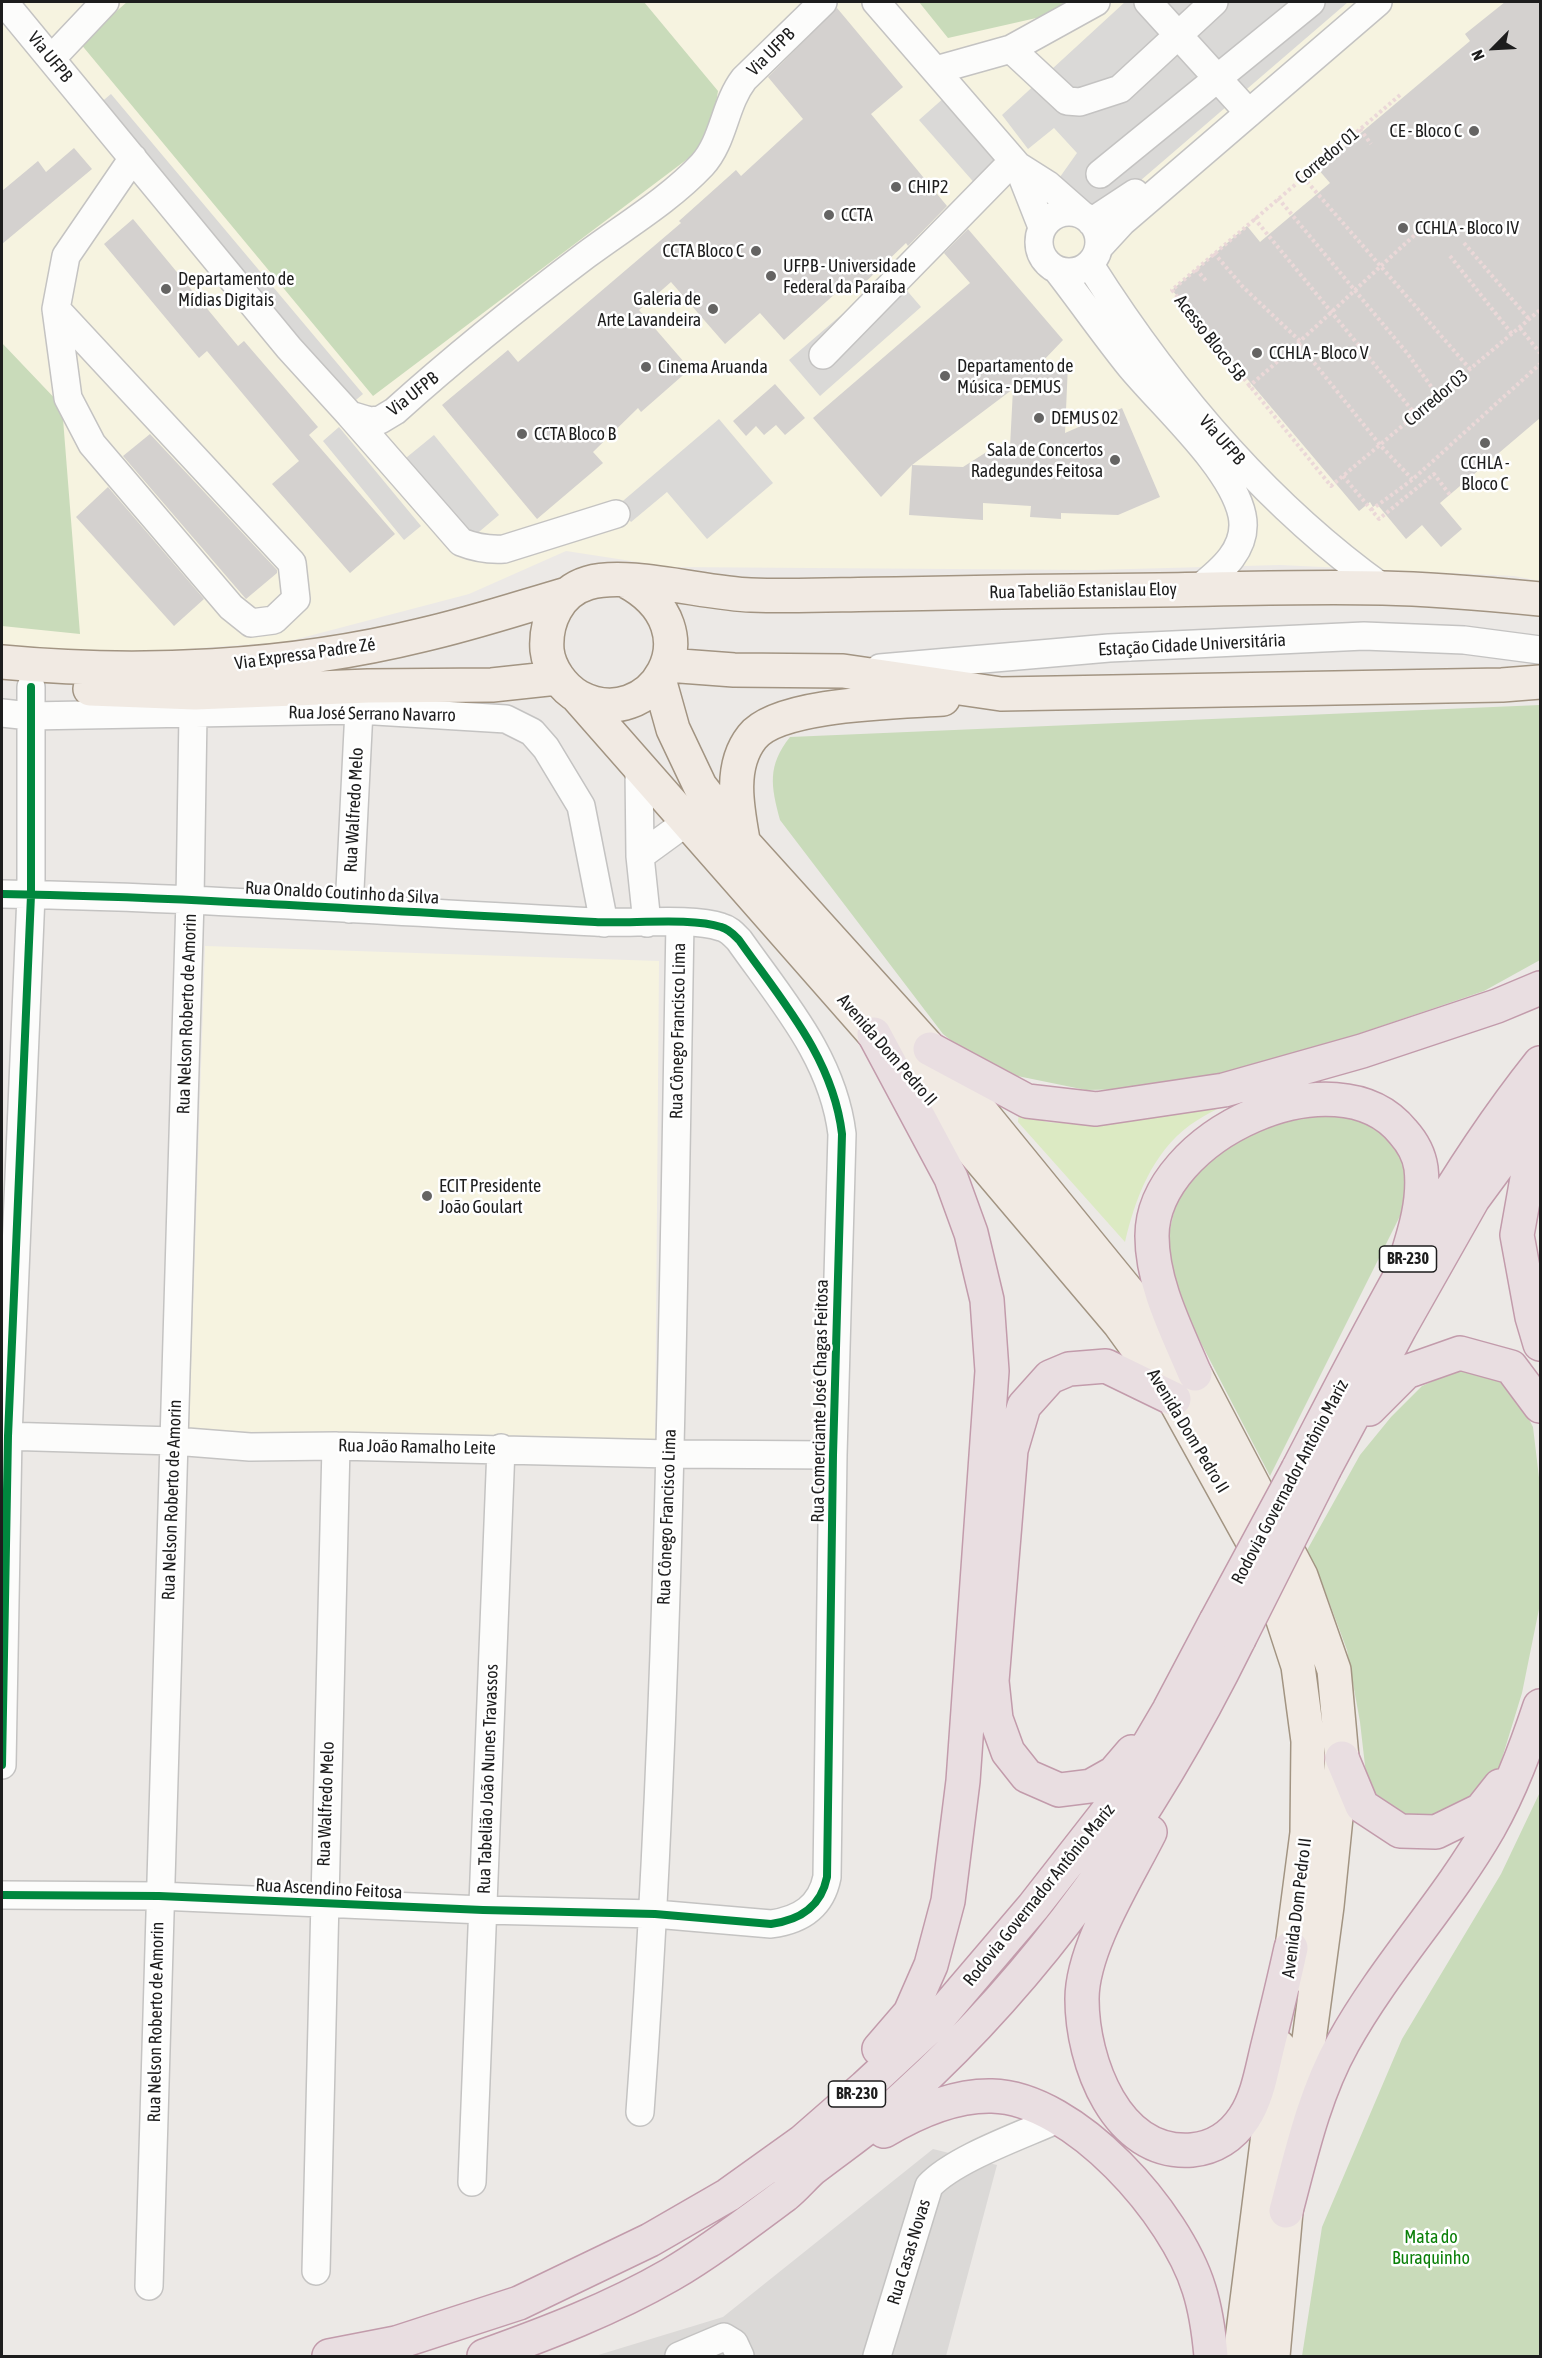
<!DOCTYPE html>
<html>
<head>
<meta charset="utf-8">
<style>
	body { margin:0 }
	#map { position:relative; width:1542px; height:2358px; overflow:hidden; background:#ece9e6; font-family:"Asap Condensed",sans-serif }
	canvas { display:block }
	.frame { position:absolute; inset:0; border:3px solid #1d1d1d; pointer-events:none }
	.north { position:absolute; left:1464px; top:18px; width:60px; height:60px; -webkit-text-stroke:4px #fff; paint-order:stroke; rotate:246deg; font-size:16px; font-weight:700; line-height:24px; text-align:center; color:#1d1d1d }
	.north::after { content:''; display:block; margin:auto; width:21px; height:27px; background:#1d1d1d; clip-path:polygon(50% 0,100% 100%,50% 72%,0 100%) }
</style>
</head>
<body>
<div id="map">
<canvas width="1542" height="2358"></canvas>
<div class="frame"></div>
<div class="north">N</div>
</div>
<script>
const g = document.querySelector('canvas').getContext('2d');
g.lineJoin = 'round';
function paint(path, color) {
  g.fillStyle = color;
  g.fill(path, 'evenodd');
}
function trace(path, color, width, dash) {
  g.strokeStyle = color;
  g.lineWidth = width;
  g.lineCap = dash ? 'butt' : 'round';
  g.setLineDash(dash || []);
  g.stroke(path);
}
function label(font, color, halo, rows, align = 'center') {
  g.font = font + ' "Asap Condensed",sans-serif';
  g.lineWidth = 5;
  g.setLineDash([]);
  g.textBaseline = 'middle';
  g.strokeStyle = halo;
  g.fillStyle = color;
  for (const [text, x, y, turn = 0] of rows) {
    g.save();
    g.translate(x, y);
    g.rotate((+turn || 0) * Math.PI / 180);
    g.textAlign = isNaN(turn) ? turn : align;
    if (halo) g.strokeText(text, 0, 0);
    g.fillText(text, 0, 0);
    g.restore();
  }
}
paint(new Path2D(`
	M933 2149 997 2165 946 2356H595L723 2317Z`), '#dbd9d7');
paint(new Path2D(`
	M2 2H1540V581L1514 576 1280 565 1093 570 670 567 566 551 469 594 286 642 127 653 2 645Z
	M205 946 659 961 655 1453 189 1431Z`), '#f6f3e0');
paint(new Path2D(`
	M1243 1095C1225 1105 1206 1114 1190 1125 1152 1153 1135 1199 1125 1242L1018 1122 1019 1113 1047 1122 1090 1125Z`), '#dceac3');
paint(new Path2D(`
	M127 2H644L718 91 711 133 694 154 373 396 80 43Z
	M919 2H1107L948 38Z
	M2 343 62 406 80 634 2 626Z
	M1540 705V960L1484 991 1253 1070 1173 1088 1086 1090 988 1070 943 1034 780 820C771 786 767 766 790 737Z
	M1340 1104 1378 1122 1407 1158 1411 1183 1403 1210 1270 1476 1186 1314 1174 1288 1166 1247 1176 1203 1198 1170 1235 1136Z
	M1456 1371 1486 1373 1513 1389 1533 1427 1540 1486V1604L1522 1693 1496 1778 1462 1807 1433 1818H1416L1392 1809 1375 1798 1367 1783 1360 1722 1347 1650 1321 1580 1306 1552 1360 1455 1391 1417 1422 1386Z
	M1540 1792V2356H1302L1322 2227 1402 2039 1501 1874Z`), '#c9dbba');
paint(new Path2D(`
	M1125 2H1348L1119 199 1089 217 1055 184 1077 153 1054 128 1028 149 1002 115Z
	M111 94 363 394 351 404 99 104Z
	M945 97 1004 164 978 187 919 120Z
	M891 272 921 307 820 396 789 360Z
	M719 419 773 483 707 539 667 492 631 522 617 506Z
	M339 427 421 526 404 540 323 441Z
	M434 435 499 515 467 542 401 462Z`), '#dad9d7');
paint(new Path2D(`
	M1505 2H1540V418L1440 503 1462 529 1441 547 1422 525 1406 539 1377 504 1373 507 1370 502 1359 511 1172 290 1247 226 1260 242 1330 183 1318 169 1470 41 1465 34Z
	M837 8 903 87 871 114 947 206 908 246 906 243 856 291 848 282 784 340 760 313 725 344 671 282 639 310 690 369 641 412 638 408 593 452 603 463 537 519 442 405 508 350 518 362 681 223 679 221 736 170 741 176 803 119 768 77Z
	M74 148 92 169 2 244V191L38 161 46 172Z
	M133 219 238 346 244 341 318 427 309 435 395 534 350 573 272 484 299 461 207 351 199 358 104 244Z
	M968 229 1063 340 1042 362 1068 364 1065 433 1122 408 1160 497 1118 515 1061 513V519L1030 517 1031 506 983 503V520L909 515 912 465 881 497 813 418 970 283 944 253ZM1013 389 1010 447 996 446 963 467 912 465Z
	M775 384 805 418 785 435 776 425 764 435 756 426 746 436 733 421Z
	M150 434 277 570V573L246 599 123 456Z
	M108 487 204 599 174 626 76 517Z`), '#d4d1cf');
const minor = new Path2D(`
	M4 2 289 348 350 415 370 421 380 420 395 411C456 356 521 304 586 255 625 226 669 200 702 165 724 141 724 105 744 79L823 2
	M876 2 1018 166
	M1148 2 1249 113
	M1011 49 1067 101 1080 102 1120 89 1214 2
	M52 58 105 2
	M936 70 1011 49 1096 2
	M1100 174 1311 2
	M1039 242a30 30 0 1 1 60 0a30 30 0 1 1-60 0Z
	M1091 222 1135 193
	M1042 227 1018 166 1048 185 1081 214
	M1099 247 1122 222 1378 2
	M1090 265C1168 388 1263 502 1383 588
	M1058 271C1082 302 1105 335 1130 366 1162 405 1232 467 1242 515 1249 548 1221 571 1198 589
	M56 309 292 563 296 599 274 620 251 623 231 607 92 444 68 398 56 309 66 256 133 158
	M823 355 1013 161
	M350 415 461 542C476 548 488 550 504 549L616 514
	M880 668 1109 648 1364 636 1464 640 1540 650
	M2 713 30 716 359 710 506 719 532 732 546 748 581 806 604 923
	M639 768 640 856 647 923
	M640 856 688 821
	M2 894C199 897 397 912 595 922 629 924 692 917 721 927 729 929 734 935 739 940 782 1001 833 1058 842 1134L833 1455 827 1877C821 1907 800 1920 771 1924L655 1914 483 1910 159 1896 2 1895
	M349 909 359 710
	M2 1436 174 1441 250 1447 336 1446 670 1454 833 1455
	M2 1765 8 1436 31 895V687
	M640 2112C669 1716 673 1319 680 922
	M472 2182 501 1448
	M316 2271 336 1446
	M149 2286 190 900 193 714
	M679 2356 724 2337 734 2343 740 2356
	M877 2356 929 2186C955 2158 1023 2135 1060 2118`);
const major = new Path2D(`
	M626 581C718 630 650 735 579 697 563 688 549 669 547 650 545 622 558 592 588 583 628 571 706 594 751 595 799 597 848 594 896 594 984 592 1071 591 1159 590 1234 589 1309 586 1383 588 1436 589 1488 594 1540 599
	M2 662C139 675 288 668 422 635 471 624 519 608 567 594
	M667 665 734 670 843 671 1001 694 1502 685 1540 682
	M659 679 673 729 700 786 743 842 930 1049 1195 1374 1301 1576 1334 1670 1342 1758 1327 1906 1286 2211 1273 2356
	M90 689 195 693 368 686 492 685 557 678
	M577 696 874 1034 1119 1323 1174 1399 1264 1562 1298 1666 1308 1741 1307 1833 1288 1978
	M743 840C737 807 729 766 752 737 778 703 900 702 943 699
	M1240 2356 1279 2047`);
const highway = new Path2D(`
	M874 1034 951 1178 971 1233 987 1300 992 1371 963 1781 948 1901 931 1965 910 2013 879 2049
	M930 1049 1027 1101 1096 1109 1224 1090 1362 1051 1497 1006 1540 988
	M1540 1135 1531 1156 1517 1235 1532 1317 1540 1344
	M1195 1374C1177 1331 1152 1284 1152 1236 1152 1136 1337 1050 1403 1132 1412 1142 1419 1154 1421 1168 1425 1202 1414 1234 1404 1266
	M1369 1409 1406 1372 1460 1353 1511 1367 1540 1406
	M1325 1468 1400 1328 1473 1199 1540 1108
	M1298 1469C1371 1329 1441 1187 1540 1063
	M1132 1752 1114 1773 1091 1786 1059 1790 1027 1776 1008 1752 996 1719 992 1681 1011 1450 1024 1406 1050 1377 1069 1369 1106 1366 1174 1399
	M1342 1758 1362 1806 1400 1831 1436 1832 1481 1810 1500 1786
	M1150 1832C1127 1878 1082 1948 1082 1999 1082 2061 1116 2156 1192 2150 1214 2148 1232 2136 1244 2118 1258 2097 1262 2069 1268 2045 1276 2013 1284 1980 1291 1948
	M884 2131C916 2112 954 2095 992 2096 1075 2098 1176 2214 1199 2289 1206 2311 1209 2334 1211 2356
	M1286 2211C1301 2154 1314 2095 1343 2043 1385 1967 1446 1903 1489 1828 1511 1789 1526 1748 1540 1706
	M329 2356 396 2343 519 2303 650 2240 728 2195 802 2142 865 2087 935 2022 1033 1907 1115 1802 1169 1710 1216 1621
	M484 2356C548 2333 611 2309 670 2275 708 2253 750 2221 785 2195 795 2187 803 2177 812 2169 843 2145 876 2123 905 2096 1046 1968 1155 1810 1239 1639`);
trace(minor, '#c4c3c2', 30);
trace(major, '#a29482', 36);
trace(highway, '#c29bab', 36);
trace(new Path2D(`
	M1400 95 1172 290 1331 486 1540 310
	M1360 129 1371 144
	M1303 177 1470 369
	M1278 198 1407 353 1438 396
	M1254 218 1416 415
	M1464 243 1529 319
	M1214 253 1243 287 1301 342
	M1450 256 1512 334
	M1196 269 1207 282
	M1520 328 1540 353
	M1299 344 1380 445 1412 479
	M1248 387C1312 333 1371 273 1434 218
	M1343 476 1379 519 1434 474 1450 495
	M1371 510 1412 480 1540 364`), '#ebd8d8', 4, [3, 3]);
trace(minor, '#fcfcfb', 27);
trace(major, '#f1eae3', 33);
trace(highway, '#e9dee1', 33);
const highwayBridge = new Path2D(`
	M1216 1621 1298 1469
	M1239 1639 1325 1468`);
trace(highwayBridge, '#c29bab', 36, []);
trace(highwayBridge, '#e9dee1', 33);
trace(new Path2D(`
	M2 894C199 897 397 912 595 922 629 924 692 917 721 927 729 929 734 935 739 940 782 1001 833 1058 842 1134L833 1455 827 1877C821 1907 800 1920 771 1924L655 1914 483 1910 159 1896 2 1895
	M2 1765 8 1436 31 895V687`), '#00873e', 8);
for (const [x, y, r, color] of [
	[1474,131,6,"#656463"],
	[896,187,6,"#656463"],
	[829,215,6,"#656463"],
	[1403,228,6,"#656463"],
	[756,251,6,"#656463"],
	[771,276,6,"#656463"],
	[166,289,6,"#656463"],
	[713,309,6,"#656463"],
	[1257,353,6,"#656463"],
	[646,367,6,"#656463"],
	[945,376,6,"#656463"],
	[1039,418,6,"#656463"],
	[522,434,6,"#656463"],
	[1485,443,6,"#656463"],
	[1115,460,6,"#656463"],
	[427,1196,6,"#656463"]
]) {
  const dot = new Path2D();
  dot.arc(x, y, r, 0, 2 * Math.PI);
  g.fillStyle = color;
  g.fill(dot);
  trace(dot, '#fff', 2);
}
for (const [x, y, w] of [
	[1408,1259,57],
	[857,2094,57]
]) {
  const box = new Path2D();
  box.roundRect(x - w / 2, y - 13, w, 26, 4.5);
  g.fillStyle = '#fff';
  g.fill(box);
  trace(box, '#1d1d1d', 1.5);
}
label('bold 16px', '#1d1d1d', null, [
	["BR-230",1408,1259],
	["BR-230",857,2094]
]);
label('18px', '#1d1d1d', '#fff', [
	["Via UFPB",771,52,-45],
	["Via UFPB",50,57,51],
	["Corredor 01",1327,156,-40],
	["Acesso Bloco 5B",1210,338,52],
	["Via UFPB",413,394,-38],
	["Corredor 03",1436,398,-40],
	["Via UFPB",1222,440,49],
	["Rua Tabelião Estanislau Eloy",1083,591,-1],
	["Estação Cidade Universitária",1192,645,-3],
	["Via Expressa Padre Zé",305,654,-8],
	["Rua José Serrano Navarro",372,714,1],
	["Rua Walfredo Melo",354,810,-87],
	["Rua Onaldo Coutinho da Silva",342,893,3],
	["Rua Nelson Roberto de Amorin",187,1014,-88],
	["Rua Cônego Francisco Lima",678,1031,-89],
	["Avenida Dom Pedro II",887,1050,49],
	["Rua Comerciante José Chagas Feitosa",820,1401,-89],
	["Avenida Dom Pedro II",1188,1431,59],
	["Rua João Ramalho Leite",417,1447,1],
	["Rodovia Governador Antônio Mariz",1290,1482,-62],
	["Rua Nelson Roberto de Amorin",172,1500,-88],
	["Rua Cônego Francisco Lima",667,1517,-88],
	["Rua Tabelião João Nunes Travassos",488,1779,-88],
	["Rua Walfredo Melo",326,1804,-88],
	["Rua Ascendino Feitosa",329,1889,3],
	["Rodovia Governador Antônio Mariz",1039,1895,-51],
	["Avenida Dom Pedro II",1297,1908,-83],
	["Rua Nelson Roberto de Amorin",156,2022,-89],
	["Rua Casas Novas",909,2252,-73]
]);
label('18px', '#1d1d1d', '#fff', [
	["CE - Bloco C",1462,131,"right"],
	["CHIP2",908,187],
	["CCTA",841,215],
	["CCHLA - Bloco IV",1415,228],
	["CCTA Bloco C",744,251,"right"],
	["UFPB - Universidade",783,266],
	["Federal da Paraíba",783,287],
	["Departamento de",178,279],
	["Mídias Digitais",178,300],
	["Galeria de",701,299,"right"],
	["Arte Lavandeira",701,320,"right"],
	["CCHLA - Bloco V",1269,353],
	["Departamento de",957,366],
	["Música - DEMUS",957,387],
	["Cinema Aruanda",658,367],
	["DEMUS 02",1051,418],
	["CCTA Bloco B",534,434],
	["Sala de Concertos",1103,450,"right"],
	["Radegundes Feitosa",1103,471,"right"],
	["CCHLA -",1485,463,"center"],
	["Bloco C",1485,484,"center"],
	["ECIT Presidente",439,1186],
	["João Goulart",439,1207]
], 'left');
label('18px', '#0a7f08', '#fff', [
	["Mata do",1431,2237],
	["Buraquinho",1431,2258]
]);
</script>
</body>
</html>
